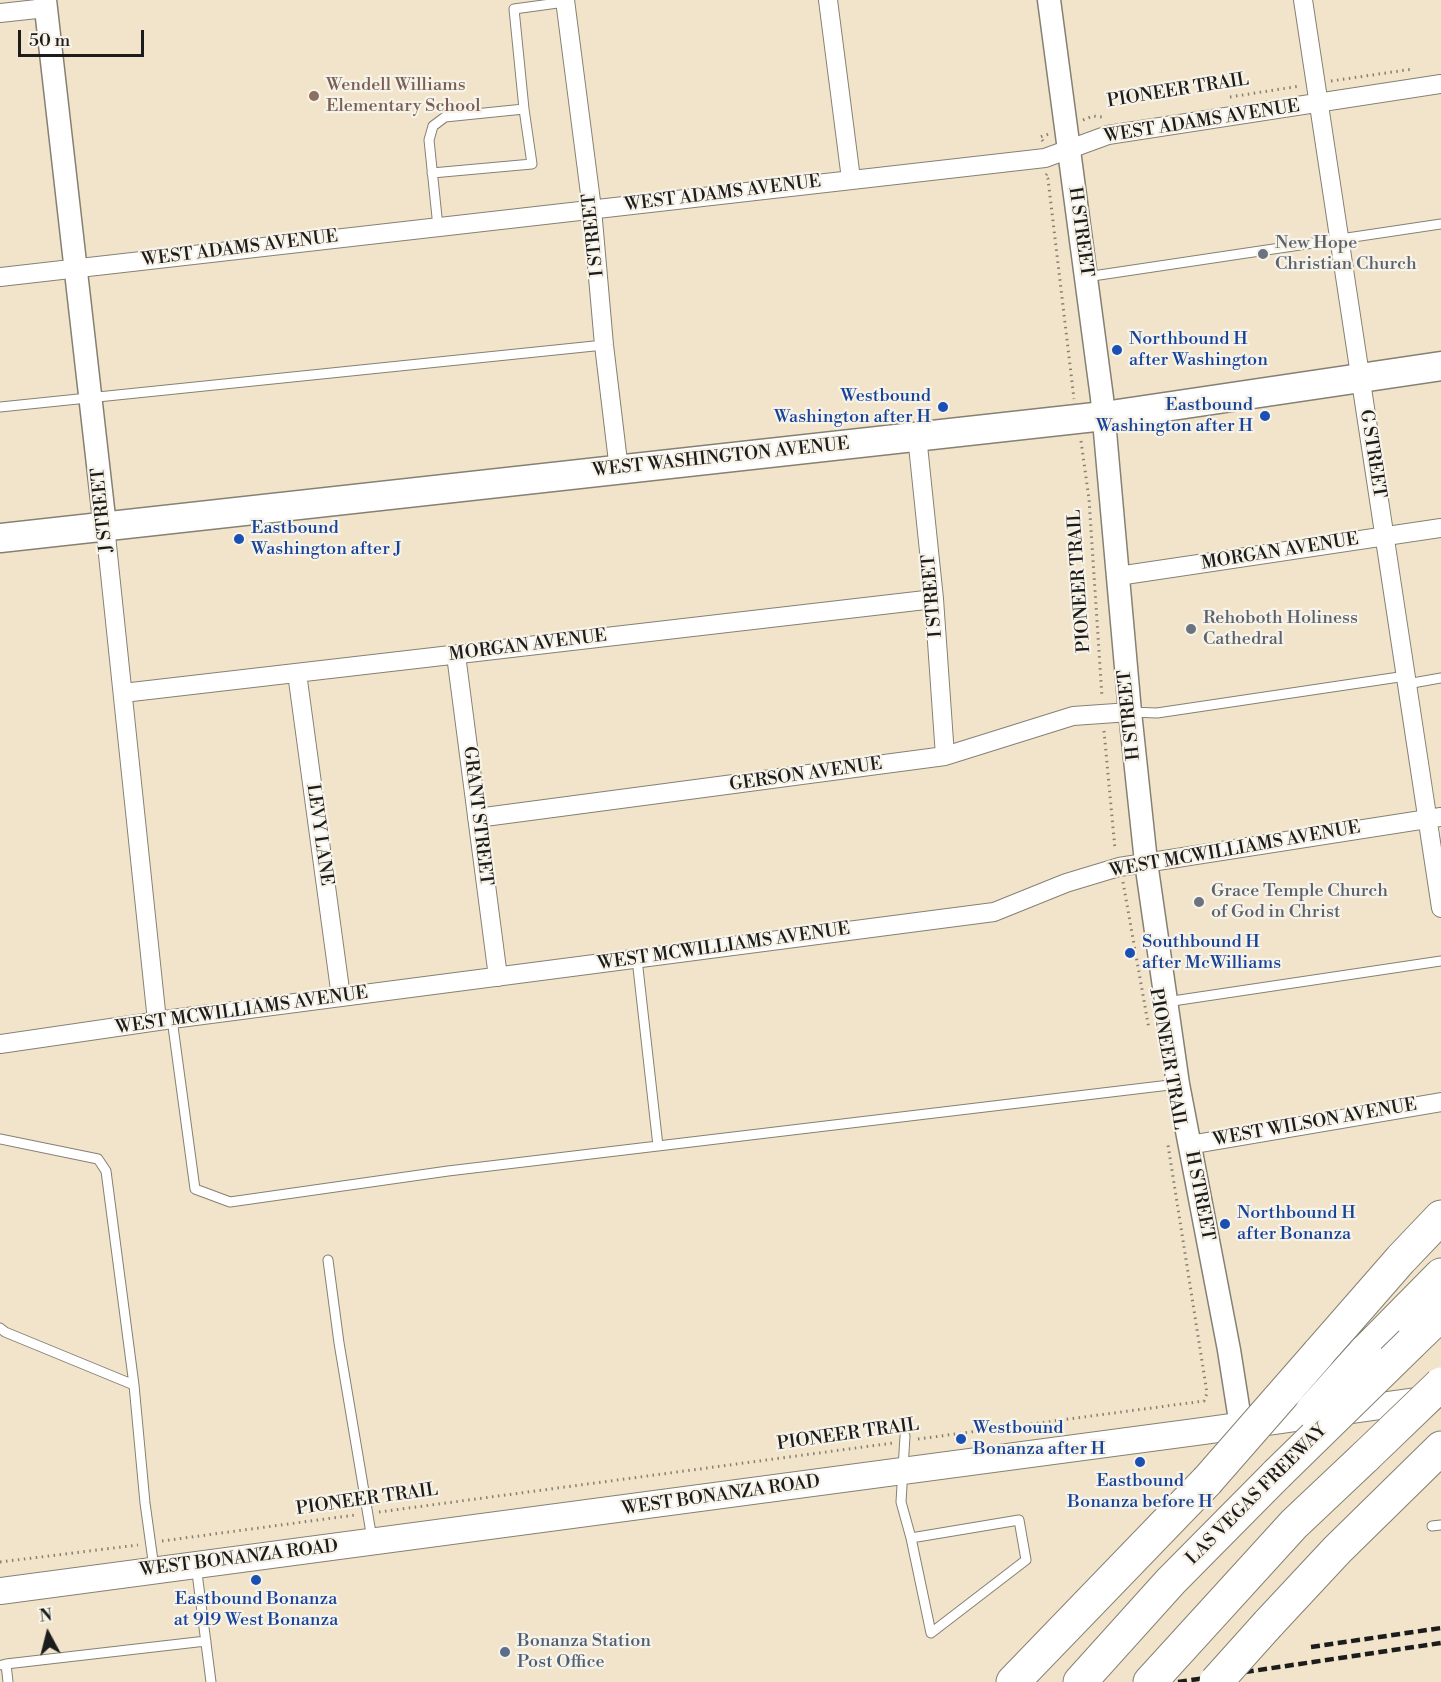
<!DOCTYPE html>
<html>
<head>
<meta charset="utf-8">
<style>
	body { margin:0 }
	#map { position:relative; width:1441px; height:1682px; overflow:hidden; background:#f1e4ca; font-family:"Libre Bodoni",serif }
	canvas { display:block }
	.north { position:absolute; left:18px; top:1604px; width:60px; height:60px; -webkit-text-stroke:4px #f7f3e8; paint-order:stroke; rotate:353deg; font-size:16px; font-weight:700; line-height:24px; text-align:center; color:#1c1c1c }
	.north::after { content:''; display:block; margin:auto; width:21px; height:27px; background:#1c1c1c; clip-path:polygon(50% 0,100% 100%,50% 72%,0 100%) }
	.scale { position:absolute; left:18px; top:30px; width:126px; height:27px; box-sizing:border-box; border:3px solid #1c1c1c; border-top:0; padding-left:8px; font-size:18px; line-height:21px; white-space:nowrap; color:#1c1c1c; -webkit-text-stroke:4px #f7f3e8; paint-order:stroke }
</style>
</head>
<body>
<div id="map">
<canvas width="1441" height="1682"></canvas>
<div class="north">N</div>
<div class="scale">50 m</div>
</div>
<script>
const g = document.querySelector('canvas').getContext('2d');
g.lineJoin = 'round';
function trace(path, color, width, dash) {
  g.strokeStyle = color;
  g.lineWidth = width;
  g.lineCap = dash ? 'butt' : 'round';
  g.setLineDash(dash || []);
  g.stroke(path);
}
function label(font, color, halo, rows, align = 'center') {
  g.font = font + ' "Libre Bodoni",serif';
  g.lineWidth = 4.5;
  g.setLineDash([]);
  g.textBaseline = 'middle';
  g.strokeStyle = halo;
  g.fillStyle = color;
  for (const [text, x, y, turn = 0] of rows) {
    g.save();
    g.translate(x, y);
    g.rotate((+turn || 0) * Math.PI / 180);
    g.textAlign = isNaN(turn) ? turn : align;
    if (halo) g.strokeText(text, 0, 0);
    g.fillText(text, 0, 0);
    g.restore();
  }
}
const service = new Path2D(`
	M432 173 532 164 524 109
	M438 227 429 140 433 126 445 117 524 109 514 9 565 2
	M1086 277 1441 224
	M0 407 604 345
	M1407 684 1441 678
	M1130 712 1157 713 1406 676
	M637 959 658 1146
	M1166 1002 1441 961
	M172 1019 195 1189 230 1202 448 1171 1178 1084
	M0 1139 98 1159 106 1171 134 1385 145 1503 154 1568
	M328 1260 339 1343 372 1539
	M0 1328 5 1332 134 1385
	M905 1436 901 1502 911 1538 931 1633 1026 1560 1019 1520 911 1538
	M1432 1526 1441 1525
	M196 1565 211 1682
	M6 1664 206 1641
	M2 1665 6 1664 8 1682`);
const minor = new Path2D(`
	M565 0 592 209 604 345 619 470
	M828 0 851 179
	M1303 0 1441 908
	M0 13 46 8
	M0 277 1045 158 1108 135 1441 84
	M917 436 934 599 945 756
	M105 526 157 1021
	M1118 576 1441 528
	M456 655 498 977
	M297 673 341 997
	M123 693 934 599
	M477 818 945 756 1073 716 1130 712
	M0 1044 172 1019 994 912 1066 883 1119 867 1441 817
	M1189 1145 1441 1102`);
const tertiary = new Path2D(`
	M45 0 105 526
	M1049 0 1102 398 1130 712 1146 862 1178 1084 1229 1350 1241 1426`);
const secondary = new Path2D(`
	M0 1591 1203 1431 1430 1399`);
const primary = new Path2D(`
	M0 538 1104 416 1441 366`);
const motorway = new Path2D(`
	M1411 1343 1441 1314
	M1365 1352 1441 1275
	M1318 1354 1401 1259 1441 1217
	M1268 1624 1337 1550 1441 1448
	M1013 1682 1207 1481
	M1080 1682 1171 1581 1277 1474
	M1150 1682 1294 1524 1366 1456`);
trace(service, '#868073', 11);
trace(minor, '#868073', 20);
trace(tertiary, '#868073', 25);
trace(secondary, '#868073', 28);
trace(primary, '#868073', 31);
trace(motorway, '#868073', 35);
trace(new Path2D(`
	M1331 81 1413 69
	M1230 97 1300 86
	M1083 120 1093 116 1102 117
	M1043 141 1040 137 1049 134
	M1047 174 1045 176 1048 179 1074 399
	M1081 441 1089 499 1102 697
	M1104 731 1115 849
	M1123 882 1149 1029
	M918 1439 1204 1401 1207 1393 1168 1145
	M379 1512 893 1443
	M162 1541 355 1515
	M0 1562 138 1545`), '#868073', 3, [1.5, 4.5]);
trace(service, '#fff', 9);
trace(minor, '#fff', 18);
trace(tertiary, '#fff', 22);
trace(secondary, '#fff', 26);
trace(primary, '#fff', 28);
trace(motorway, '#fff', 33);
trace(new Path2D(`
	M1311 1647 1441 1628
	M1178 1682 1441 1643`), '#1c1c1c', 4.5, [9, 4.5]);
const motorwayBridge = new Path2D(`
	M1312 1411 1365 1352
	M1366 1456 1441 1384
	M1277 1474 1411 1343
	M1207 1481 1318 1354
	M1216 1682 1268 1624`);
trace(motorwayBridge, '#868073', 35, []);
trace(motorwayBridge, '#fff', 33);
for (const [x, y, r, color] of [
	[314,96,6,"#8d6e63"],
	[1263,254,6,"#6b7280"],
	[1117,350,6,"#1a4fb4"],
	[943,407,6,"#1a4fb4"],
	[1265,416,6,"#1a4fb4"],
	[239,539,6,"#1a4fb4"],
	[1191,629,6,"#6b7280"],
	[1199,902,6,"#6b7280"],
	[1130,953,6,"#1a4fb4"],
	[1225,1224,6,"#1a4fb4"],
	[961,1439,6,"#1a4fb4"],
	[1140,1462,6,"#1a4fb4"],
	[256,1580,6,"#1a4fb4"],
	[505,1652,6,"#5c6f8a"]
]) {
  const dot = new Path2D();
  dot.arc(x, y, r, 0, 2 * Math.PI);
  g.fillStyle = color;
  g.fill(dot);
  trace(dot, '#f7f3e8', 2);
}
label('18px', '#785e54', '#f7f3e8', [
	["Wendell Williams",326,86],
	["Elementary School",326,107]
], 'left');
label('18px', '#1c1c1c', '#f7f3e8', [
	["PIONEER TRAIL",1178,91,-9],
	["WEST ADAMS AVENUE",1202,122,-9],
	["WEST ADAMS AVENUE",723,194,-7],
	["H STREET",1080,232,82],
	["I STREET",594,235,-96],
	["WEST ADAMS AVENUE",240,249,-7],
	["G STREET",1372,454,81],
	["WEST WASHINGTON AVENUE",721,458,-6],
	["J STREET",103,510,-96],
	["MORGAN AVENUE",1280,552,-9],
	["PIONEER TRAIL",1080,581,-94],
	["I STREET",933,596,-95],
	["MORGAN AVENUE",528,646,-7],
	["H STREET",1130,715,-96],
	["GERSON AVENUE",806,775,-8],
	["GRANT STREET",477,816,83],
	["LEVY LANE",319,835,82],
	["WEST MCWILLIAMS AVENUE",1235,850,-10],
	["WEST MCWILLIAMS AVENUE",724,947,-8],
	["WEST MCWILLIAMS AVENUE",242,1011,-8],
	["PIONEER TRAIL",1167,1059,80],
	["WEST WILSON AVENUE",1315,1123,-10],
	["H STREET",1199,1196,79],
	["PIONEER TRAIL",848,1435,-8],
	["LAS VEGAS FREEWAY",1257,1495,-45],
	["WEST BONANZA ROAD",721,1496,-8],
	["PIONEER TRAIL",367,1500,-8],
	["WEST BONANZA ROAD",239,1559,-7]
]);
label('18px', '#5b616d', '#f7f3e8', [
	["New Hope",1275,244],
	["Christian Church",1275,265],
	["Rehoboth Holiness",1203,619],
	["Cathedral",1203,640],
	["Grace Temple Church",1211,892],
	["of God in Christ",1211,913]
], 'left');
label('18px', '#164399', '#f7f3e8', [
	["Northbound H",1129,340],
	["after Washington",1129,361],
	["Westbound",931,397,"right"],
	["Washington after H",931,418,"right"],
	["Eastbound",1253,406,"right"],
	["Washington after H",1253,427,"right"],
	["Eastbound",251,529],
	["Washington after J",251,550],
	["Southbound H",1142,943],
	["after McWilliams",1142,964],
	["Northbound H",1237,1214],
	["after Bonanza",1237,1235],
	["Westbound",973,1429],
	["Bonanza after H",973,1450],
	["Eastbound",1140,1482,"center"],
	["Bonanza before H",1140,1503,"center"],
	["Eastbound Bonanza",256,1600,"center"],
	["at 919 West Bonanza",256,1621,"center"]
], 'left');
label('18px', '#4e5e75', '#f7f3e8', [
	["Bonanza Station",517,1642],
	["Post Office",517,1663]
], 'left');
</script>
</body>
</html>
